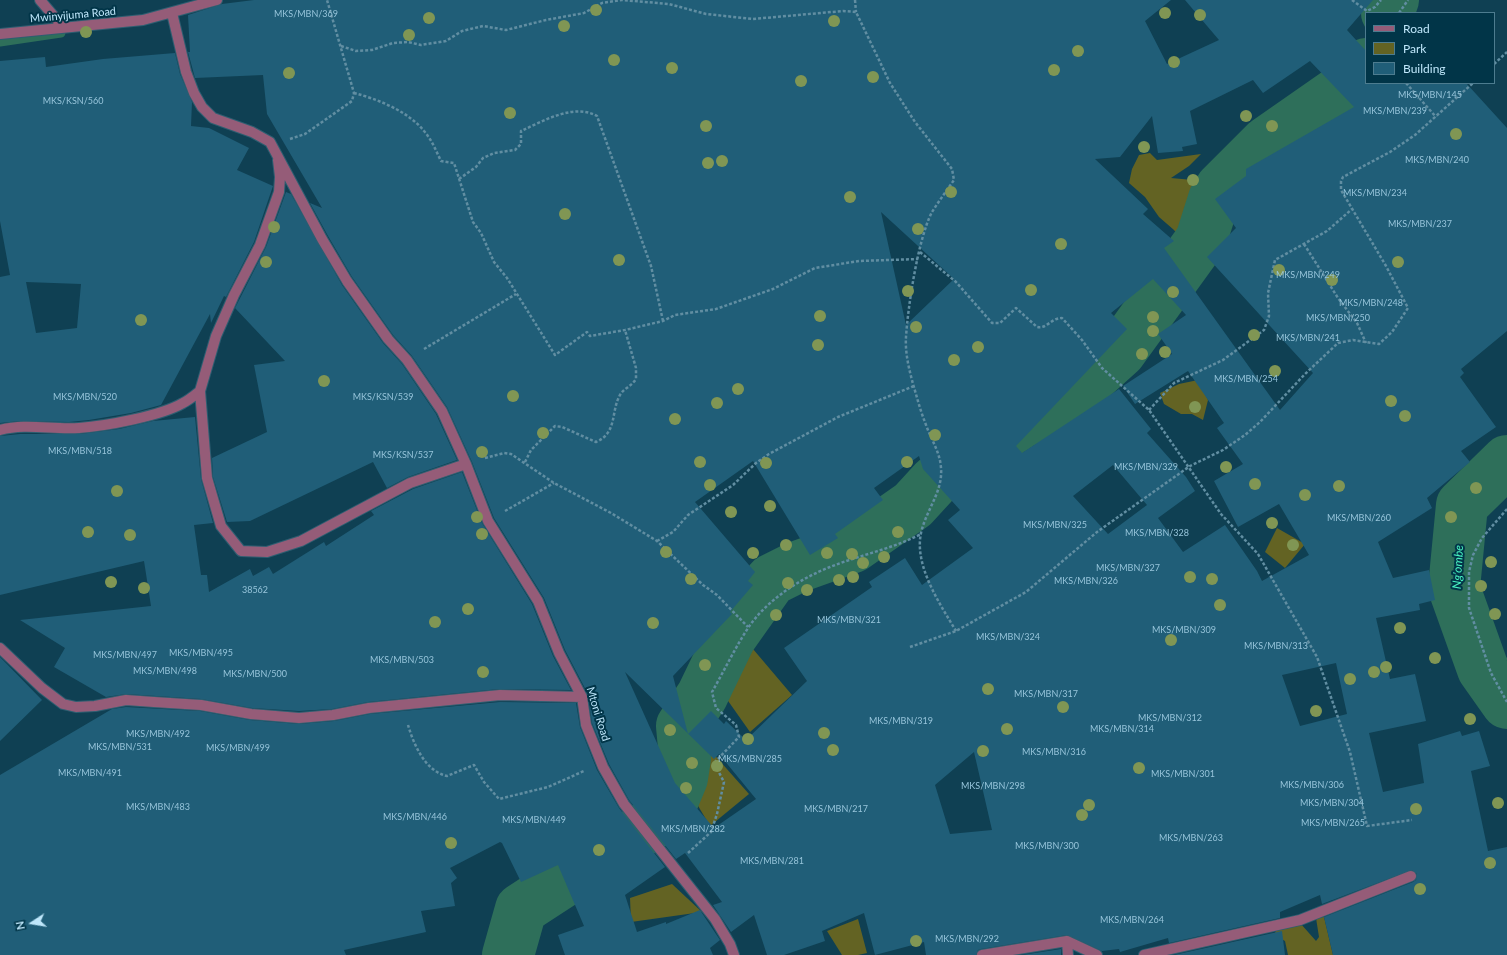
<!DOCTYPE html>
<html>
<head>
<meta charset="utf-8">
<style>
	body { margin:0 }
	#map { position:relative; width:1507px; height:955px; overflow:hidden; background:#0f4053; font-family:Lato,sans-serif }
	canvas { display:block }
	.legend { position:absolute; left:1365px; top:12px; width:130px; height:72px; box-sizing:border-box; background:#013548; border:1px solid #4d7c8f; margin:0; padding:5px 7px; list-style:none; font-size:12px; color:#bee6fa }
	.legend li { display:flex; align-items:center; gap:8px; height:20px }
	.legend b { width:20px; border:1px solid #4d7c8f }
	.north { position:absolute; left:12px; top:903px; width:40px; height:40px; -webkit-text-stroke:3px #013548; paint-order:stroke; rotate:258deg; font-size:11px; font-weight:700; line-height:16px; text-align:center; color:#bee6fa }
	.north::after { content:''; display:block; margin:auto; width:14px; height:18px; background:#bee6fa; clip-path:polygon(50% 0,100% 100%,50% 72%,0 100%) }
</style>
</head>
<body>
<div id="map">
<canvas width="1507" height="955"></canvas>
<ul class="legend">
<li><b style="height:5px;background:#955c78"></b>Road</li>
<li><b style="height:11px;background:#636323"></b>Park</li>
<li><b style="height:11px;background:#205e78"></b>Building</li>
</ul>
<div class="north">N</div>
</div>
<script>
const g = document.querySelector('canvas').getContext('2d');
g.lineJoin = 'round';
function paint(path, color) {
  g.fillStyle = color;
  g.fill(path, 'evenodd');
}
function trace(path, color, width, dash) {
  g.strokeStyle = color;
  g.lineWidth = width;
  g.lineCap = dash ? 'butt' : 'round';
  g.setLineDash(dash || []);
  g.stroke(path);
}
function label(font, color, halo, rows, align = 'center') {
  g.font = font + ' Lato,sans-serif';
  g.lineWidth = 4;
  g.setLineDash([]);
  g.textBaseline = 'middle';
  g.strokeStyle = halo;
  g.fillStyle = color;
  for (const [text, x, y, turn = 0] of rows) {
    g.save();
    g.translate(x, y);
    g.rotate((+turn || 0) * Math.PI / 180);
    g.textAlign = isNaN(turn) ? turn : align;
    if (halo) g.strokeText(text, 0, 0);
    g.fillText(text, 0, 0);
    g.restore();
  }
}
paint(new Path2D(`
	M1150 153 1157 160 1201 154 1189 166 1171 178 1193 180 1208 192 1184 243 1174 230 1159 217 1145 197 1129 183 1132 169 1139 155Z
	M1198 380 1208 400 1203 420 1192 414H1181L1164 404 1160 393 1179 384Z
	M1277 528 1305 544 1285 568 1265 552Z
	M753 649 792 695 750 732 726 698Z
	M688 725 749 794 710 826 694 799 686 780 692 754Z
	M672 884 702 912 631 922 630 898Z
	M1324 917 1333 955H1288L1285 941 1274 935 1280 922 1301 924 1316 941 1319 937 1316 918Z
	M858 919 867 953 858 955H842L827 931Z`), '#636323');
trace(new Path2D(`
	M0 42 61 33`), '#2e6f5a', 9);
trace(new Path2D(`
	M1387 13 1393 0
	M992 442 1021 423 1069 398 1120 352 1201 240 1214 199 1221 188 1267 142 1343 89 1366 64
	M1507 461 1462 505 1454 588 1483 669 1507 703
	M508 955 521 909 667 814 682 778 685 758 682 726 702 696 730 638 771 580 797 567 853 547 913 505 935 481`), '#2e6f5a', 52);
paint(new Path2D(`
	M254 0H1171L1145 21 1167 64 1219 40 1185 0H1373L1347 30 1366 51V83H1466L1507 128V331L1461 369 1464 373 1460 377 1496 427 1461 451 1470 462 1427 498 1432 508 1378 542 1393 578 1429 570 1435 600 1419 604 1420 610 1376 618 1390 679 1415 674 1426 721 1369 733 1383 792 1424 783 1418 744 1460 731 1462 736 1479 731 1490 766 1471 771 1488 851 1507 847V955H1333L1324 917 1413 882 1416 880 1417 874 1412 870 1322 904 1320 895 1280 912V918L1169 943 1168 938 1120 952 1119 949 1102 951 1067 935 981 949 978 950 976 955H926L924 942 875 955 864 913 822 931 825 941 784 955H767L754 915 731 932 713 905 722 902 685 853 676 859 629 800 609 764 592 723 588 694 565 650 544 598 494 518 472 462 447 407 412 356 393 335 352 277 328 236 310 203 322 208 267 114 263 75 195 78 188 52H190L188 15 222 4ZM1310 61 1354 107 1246 169V176L1215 199 1236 228 1207 257 1313 373 1280 410 1164 248 1174 241 1143 214 1148 209 1095 159 1120 157 1152 116 1158 153 1183 151 1182 147 1197 144 1190 111 1253 80 1263 93ZM881 212 954 279 906 325ZM1153 279 1186 315 1158 334 1172 354 1123 386 1135 404 1188 371 1224 423 1217 428 1243 464 1214 481 1238 527 1279 504 1309 555 1262 581 1257 571 1225 525 1183 552 1158 518 1195 491 1186 477 1147 433 1151 429 1119 389 1022 453 1016 446 1127 329 1111 313ZM919 456 923 469 960 510 948 520 973 548 922 585 905 558 869 582 872 587 784 648 807 681 746 740 726 721 724 724 711 711 688 734 673 676 732 614 730 612 753 585 748 581 755 572 695 502 753 461 810 555 838 538 835 534 883 500 874 488ZM1113 465 1147 505 1108 534 1073 496ZM1336 663 1347 714 1300 726 1282 675ZM625 672 714 759 719 754 756 799 714 828 675 783ZM974 752 992 830 950 834 935 785Z
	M175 53 180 74 192 102 191 126 209 128 249 148 237 170 273 186 254 242 226 297 224 296 211 323 210 314 161 405 131 413 89 420 69 422 19 421 0 423V277L10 275 0 221V61L45 57 46 67 103 59ZM26 282 81 284 77 328 36 333Z
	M286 192 291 194 342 285 383 343 402 364 436 414 457 460 408 477 387 488 373 462 250 521 227 522 213 477 212 458 267 432 254 365 285 361 235 308 266 247Z
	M195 417 201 479 213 523 194 525 201 575H207L209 592 250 569 253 576 269 567 273 574 324 542 326 546 374 515 371 511 413 489 462 472 482 523 532 604 553 656 571 690 499 689 368 702 332 709 299 711 252 708 201 699 126 694 106 697 54 667 65 648 20 620 151 606 144 561 0 595V436L20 434H80L119 429 153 421Z
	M0 657 42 700 0 741Z
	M500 702 576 703 580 727 597 770 619 808 665 867 625 895 637 932 666 922V924L700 910 720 940 710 948 713 955H565L558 935 584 926 558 865 521 882 502 843 500 842 450 868 457 878 451 883 455 906 421 911 426 932 344 950 346 955H0V775L112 709 126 707 200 711 250 720 299 724 334 721 370 714Z
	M1282 931 1285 955H1174Z
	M1061 949V955H1022Z`), '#205e78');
const minor = new Path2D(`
	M40 0 63 27
	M172 13 186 72 194 93 202 107 213 118 252 132 270 142 322 239 347 281 388 339 407 360 442 411 466 464 488 521 538 601 559 653 582 697 586 725 603 767 624 804 715 919 730 944 734 955
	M0 34 143 20 217 0
	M278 160 280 177 279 192 260 245 234 295 216 336 200 391 207 478 221 526 241 551 267 552 301 541 410 483 466 464
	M0 430C26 423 53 430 79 428 105 426 161 416 183 403 189 400 195 395 200 391
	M0 648 42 688 63 704 76 707 95 706 126 700 154 702 201 705 251 714 299 718 333 715 369 708 500 695 582 697
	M1067 941 1068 955
	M982 955 1067 941 1097 955
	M1144 955 1300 920 1411 876`);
trace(minor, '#2e5e71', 12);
trace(new Path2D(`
	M855 0 856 12
	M1352 0 1367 11 1375 7 1381 0
	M1399 13 1408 0
	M341 46 356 51 372 50 393 43 408 42 421 45 446 41 462 31 483 26 506 30 546 20 584 13 602 3 622 0 669 4 706 14 753 19 843 11 856 12 890 83 915 122 952 169 954 180C947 190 939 201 932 212 918 239 908 306 906 337 905 353 909 369 913 384 917 397 920 410 925 422 930 438 940 451 941 468 943 492 926 510 921 533 914 566 940 604 956 631
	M1494 64 1507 52
	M1406 83 1436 117
	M354 93C377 99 408 111 424 131 432 140 436 151 441 161L454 163 473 222 481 233 494 262 507 278 555 355 587 332 590 336 625 330 663 321 675 315 716 309 773 289 815 268 859 261 918 259
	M290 139 305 134 352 101 354 93 327 0
	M459 179 476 167 483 158 494 153 515 150 521 144V131C543 121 574 103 597 116L651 266 663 321
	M1304 244 1338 298 1357 323 1366 343
	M920 252 956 282 992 323H1000L1016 308 1037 327C1047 329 1051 318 1062 318L1082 340 1102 368 1149 410 1221 514 1258 554 1317 657 1350 752 1367 826 1412 820
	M424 349 516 294
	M1149 410 1174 383 1223 360 1264 330 1269 316 1268 293 1275 260 1327 231 1352 209
	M485 458 504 453 511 454 554 483 611 513 657 541 703 585 717 595 748 627
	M525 462 531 450 555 426 562 427 596 442C617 433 611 413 619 397 622 389 631 387 636 379V368L625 330
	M1507 509 1482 538 1473 555 1469 572V608L1491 673 1507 702
	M505 511 554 483
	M657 541 673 532 688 515 733 485 756 463 769 454 838 417 914 386
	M910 647 956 631 1026 592 1097 532 1190 466 1223 450 1245 435 1260 422 1305 374 1338 343 1353 340 1379 344 1392 332 1408 308 1386 266 1341 190V181L1343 177 1390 152 1415 135 1473 83
	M408 725C414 745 425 771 447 776L474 765 484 782 499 799 548 787 584 771
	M688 853 711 832 717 814 724 782 714 763 739 737 736 725 716 708 712 692C724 671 735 648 748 628 766 601 799 579 830 567 860 555 892 549 921 534`), '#618ea2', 2.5, [3, 2]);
trace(minor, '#955c78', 10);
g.fillStyle = '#809654';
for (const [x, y] of [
	[596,10],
	[1165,13],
	[1200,15],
	[429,18],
	[834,21],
	[564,26],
	[86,32],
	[409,35],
	[1078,51],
	[614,60],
	[1174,62],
	[672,68],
	[1054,70],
	[289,73],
	[873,77],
	[801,81],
	[510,113],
	[1246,116],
	[706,126],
	[1272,126],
	[1456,134],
	[1144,147],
	[722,161],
	[708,163],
	[1193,180],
	[951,192],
	[850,197],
	[565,214],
	[274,227],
	[918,229],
	[1061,244],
	[619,260],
	[266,262],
	[1398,262],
	[1279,270],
	[1332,280],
	[1031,290],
	[908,291],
	[1173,292],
	[820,316],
	[1153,317],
	[141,320],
	[916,327],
	[1153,331],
	[1254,335],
	[818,345],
	[978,347],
	[1165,352],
	[1142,354],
	[954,360],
	[1275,371],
	[324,381],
	[738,389],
	[513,396],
	[1391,401],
	[717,403],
	[1195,407],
	[1405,416],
	[675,419],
	[543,433],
	[935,435],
	[482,452],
	[700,462],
	[907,462],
	[766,463],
	[1226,467],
	[1255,484],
	[710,485],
	[1339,486],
	[1476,488],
	[117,491],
	[1305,495],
	[770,506],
	[731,512],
	[477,517],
	[1451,517],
	[1272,523],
	[88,532],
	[898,532],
	[482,534],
	[130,535],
	[786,545],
	[1293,545],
	[666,552],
	[753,553],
	[827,553],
	[852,554],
	[884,557],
	[1491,562],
	[863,563],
	[853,577],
	[1190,577],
	[691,579],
	[1212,579],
	[839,580],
	[111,582],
	[788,583],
	[1481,586],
	[144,588],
	[807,590],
	[1220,605],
	[468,609],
	[1495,614],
	[776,615],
	[435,622],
	[653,623],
	[1400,628],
	[1171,640],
	[1435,658],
	[705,665],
	[1386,667],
	[483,672],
	[1374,672],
	[1350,679],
	[988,689],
	[1063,707],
	[1316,711],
	[1470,719],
	[1007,729],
	[670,730],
	[824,733],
	[748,739],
	[833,750],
	[983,751],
	[692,763],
	[717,766],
	[1139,768],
	[686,788],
	[1498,803],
	[1089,805],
	[1416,809],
	[1082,815],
	[451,843],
	[599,850],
	[1490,863],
	[1420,889],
	[916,941]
]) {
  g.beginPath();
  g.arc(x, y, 6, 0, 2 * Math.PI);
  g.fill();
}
label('9px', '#96c4da', null, [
	["MKS/MBN/369",306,14],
	["MKS/MBN/145",1430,95],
	["MKS/KSN/560",73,101],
	["MKS/MBN/239",1395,111],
	["MKS/MBN/240",1437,160],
	["MKS/MBN/234",1375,193],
	["MKS/MBN/237",1420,224],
	["MKS/MBN/249",1308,275],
	["MKS/MBN/248",1371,303],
	["MKS/MBN/250",1338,318],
	["MKS/MBN/241",1308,338],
	["MKS/MBN/254",1246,379],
	["MKS/MBN/520",85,397],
	["MKS/KSN/539",383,397],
	["MKS/MBN/518",80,451],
	["MKS/KSN/537",403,455],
	["MKS/MBN/329",1146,467],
	["MKS/MBN/260",1359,518],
	["MKS/MBN/325",1055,525],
	["MKS/MBN/328",1157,533],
	["MKS/MBN/327",1128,568],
	["MKS/MBN/326",1086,581],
	["38562",255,590],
	["MKS/MBN/321",849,620],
	["MKS/MBN/309",1184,630],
	["MKS/MBN/324",1008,637],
	["MKS/MBN/313",1276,646],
	["MKS/MBN/495",201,653],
	["MKS/MBN/497",125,655],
	["MKS/MBN/503",402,660],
	["MKS/MBN/498",165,671],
	["MKS/MBN/500",255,674],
	["MKS/MBN/317",1046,694],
	["MKS/MBN/312",1170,718],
	["MKS/MBN/319",901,721],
	["MKS/MBN/314",1122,729],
	["MKS/MBN/492",158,734],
	["MKS/MBN/531",120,747],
	["MKS/MBN/499",238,748],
	["MKS/MBN/316",1054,752],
	["MKS/MBN/285",750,759],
	["MKS/MBN/491",90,773],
	["MKS/MBN/301",1183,774],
	["MKS/MBN/306",1312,785],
	["MKS/MBN/298",993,786],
	["MKS/MBN/304",1332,803],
	["MKS/MBN/483",158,807],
	["MKS/MBN/217",836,809],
	["MKS/MBN/446",415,817],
	["MKS/MBN/449",534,820],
	["MKS/MBN/265",1333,823],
	["MKS/MBN/282",693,829],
	["MKS/MBN/263",1191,838],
	["MKS/MBN/300",1047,846],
	["MKS/MBN/281",772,861],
	["MKS/MBN/264",1132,920],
	["MKS/MBN/292",967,939]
]);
label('11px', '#bee6fa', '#013548', [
	["Mwinyijuma Road",73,15,-5],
	["Mtoni Road",598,714,73]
]);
label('italic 12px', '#49f4c2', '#013548', [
	["Ng'ombe",1458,567,-87]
]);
</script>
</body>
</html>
